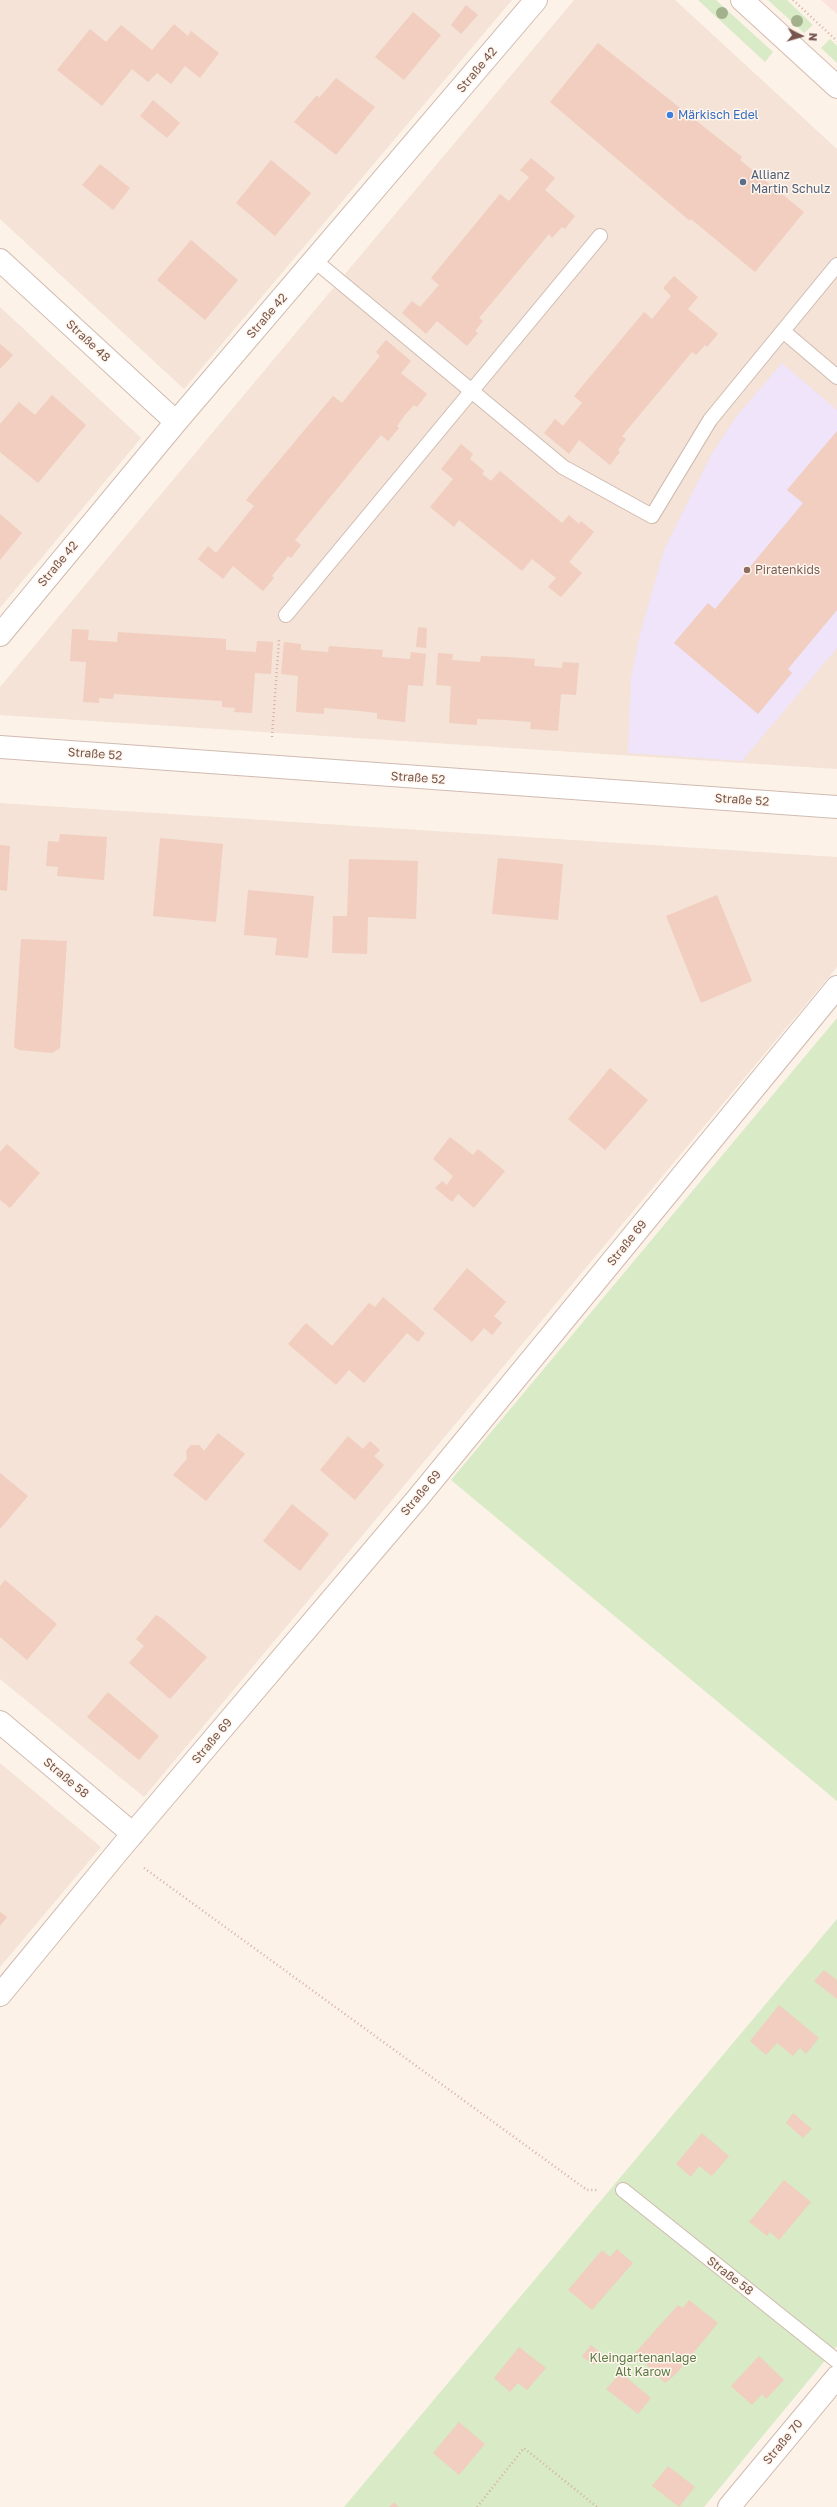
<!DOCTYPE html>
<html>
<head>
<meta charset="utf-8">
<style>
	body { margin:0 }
	#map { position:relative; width:837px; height:2507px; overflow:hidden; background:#fcf2e8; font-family:"Golos Text",sans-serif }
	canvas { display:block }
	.north { position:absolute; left:781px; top:16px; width:40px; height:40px; -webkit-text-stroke:3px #fff6ee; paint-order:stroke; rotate:95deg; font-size:11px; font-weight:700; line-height:16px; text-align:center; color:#76564c }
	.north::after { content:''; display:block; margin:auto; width:14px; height:18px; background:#76564c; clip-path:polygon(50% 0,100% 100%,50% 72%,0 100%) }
</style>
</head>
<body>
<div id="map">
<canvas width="837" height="2507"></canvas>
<div class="north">N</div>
</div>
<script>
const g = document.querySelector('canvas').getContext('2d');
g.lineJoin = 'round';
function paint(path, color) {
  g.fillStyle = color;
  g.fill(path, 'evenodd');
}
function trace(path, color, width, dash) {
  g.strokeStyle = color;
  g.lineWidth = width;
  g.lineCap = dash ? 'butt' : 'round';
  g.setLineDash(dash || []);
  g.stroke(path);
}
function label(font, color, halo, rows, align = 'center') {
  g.font = font + ' "Golos Text",sans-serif';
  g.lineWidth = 3;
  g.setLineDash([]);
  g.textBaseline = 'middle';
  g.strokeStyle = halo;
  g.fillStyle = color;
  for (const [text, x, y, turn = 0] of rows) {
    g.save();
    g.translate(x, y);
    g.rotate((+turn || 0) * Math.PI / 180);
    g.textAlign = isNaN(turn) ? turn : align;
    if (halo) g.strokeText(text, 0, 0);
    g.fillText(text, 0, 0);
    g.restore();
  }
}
paint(new Path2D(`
	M0 0H512L184 389 0 219Z
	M574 0H675L837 149V769L0 715V687Z
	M0 307 141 438 0 608Z
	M0 803 837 857V967L144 1797 0 1679Z
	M0 1763 101 1847 0 1967Z`), '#f4e3d6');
paint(new Path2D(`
	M821 0H837V14Z`), '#fce2dc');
paint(new Path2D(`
	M782 363 837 410V648L742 761 628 753 631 678 640 634 664 550 711 455 736 417Z`), '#efe4f9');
paint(new Path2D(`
	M698 0H716L773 52 765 62Z
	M768 0H787L813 25 804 33Z
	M830 39 837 46V63L821 48Z
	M837 1018V1801L451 1480Z
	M837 1919V2346L704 2507H344Z`), '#d8eac6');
paint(new Path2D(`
	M466 5 478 15 461 34 451 25Z
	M413 12 441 35 404 80 375 57Z
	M174 24 188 36 191 31 219 53 200 78 185 66 171 84 157 73 148 82 132 69 102 106 57 70 90 29 106 42 121 25 152 50Z
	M598 43 742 157 740 160 804 212 755 272 691 219 690 221 550 102Z
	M336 78 375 107 336 155 294 122 317 95 319 98Z
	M153 100 180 123 167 138 140 116Z
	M531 158 555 178 545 190 575 216 565 229 562 227 552 238 549 234 479 318 483 321 475 331 478 333 467 346 437 321 426 334 402 313 412 301 420 307 439 285 431 278 500 194 509 201 529 177 520 170Z
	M271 160 311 193 275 236 236 203Z
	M100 164 130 188 113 210 82 185Z
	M191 240 238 280 205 320 157 280Z
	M674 276 698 297 688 309 718 334 707 347 705 345 696 355 692 352 622 436 626 439 618 450 620 452 610 465 579 440 569 454 544 433 555 419 563 426 582 403 574 396 644 312 652 319 671 296 663 288Z
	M386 340 411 361 401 373 427 394 417 407 414 405 404 416 397 426 399 428 388 441 381 435 295 540 301 545 291 558 288 556 272 576 274 578 263 591 233 566 223 579 198 559 208 546 216 553 254 506 246 500 333 396 342 403 380 356 376 352Z
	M0 344 13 355 0 369Z
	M52 395 86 425 38 483 0 452V424L19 402 35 415Z
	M837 431V610L788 669 792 673 758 714 674 643 708 603 715 609 803 503 787 490Z
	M461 444 473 454 470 459 484 471 482 474 491 481 500 471 562 523 569 515 579 524 581 521 594 532 569 562 582 573 561 597 548 587 556 578 532 559 522 571 459 520 454 527 430 507 453 479 441 469Z
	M0 514 22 533 0 560Z
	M418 627 427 628 426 648 416 647Z
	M72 629 89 630 88 640 117 642 118 632 226 639V650L256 652 257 641 273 642 271 674 255 673 252 713 234 712 235 708 222 707V701L114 694 113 699 99 698V703L83 702 86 662 70 661Z
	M284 642 301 644V650L328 652 329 646 355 648 383 650 382 657 410 659 411 652 426 654 423 686 408 685 405 722 377 719V713L350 710 324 708V714L296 712 298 676 281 674Z
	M438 653 453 654 452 660 480 662 481 656 508 657 535 659 534 666 562 668 563 662 579 663 576 695 561 694 558 731 530 729 531 722 504 720 477 719V725L449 723 451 686 436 685Z
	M60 834 107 837 104 880 57 876 58 867 46 866 48 841 59 842Z
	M160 838 223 844 216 922 153 916Z
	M0 845 10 846 7 891 0 890Z
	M498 858 563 864 558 920 492 914Z
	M349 859 418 861 416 919 368 917 367 954 332 953 333 916H347Z
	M248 890 314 896 308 958 275 955 277 938 244 935Z
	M717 895 752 981 701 1003 666 916Z
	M21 939 67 941 60 1048 52 1053 19 1050 14 1047Z
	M610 1068 648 1100 605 1150 568 1119Z
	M450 1137 473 1155 478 1149 505 1171 474 1208 458 1194 452 1202 435 1188 442 1181 447 1185 453 1176 433 1159Z
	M7 1144 40 1173 10 1208 0 1200V1152Z
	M467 1268 506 1302 494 1316 502 1323 492 1335 484 1328 472 1342 433 1309Z
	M383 1297 425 1333 418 1342 407 1333 364 1383 349 1370 336 1385 288 1344 306 1323 332 1346 369 1303 375 1307Z
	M218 1433 245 1454 206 1501 173 1475 187 1459 186 1451 191 1445H199L204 1451Z
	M348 1436 363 1449 370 1441 380 1450 374 1456 384 1465 355 1500 320 1470Z
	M0 1473 28 1496 0 1529Z
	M292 1504 329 1534 300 1571 263 1541Z
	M5 1580 57 1624 27 1660 0 1637V1586Z
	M156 1615 163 1619 207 1657 170 1699 129 1663 144 1646 136 1639Z
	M108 1692 159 1736 139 1760 87 1717Z
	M0 1912 7 1917 0 1926Z
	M824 1970 837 1980V1999L814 1981Z
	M779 2005 819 2038 806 2054 800 2048 793 2056 777 2043 766 2055 750 2041Z
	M793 2113 812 2129 803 2138 786 2123Z
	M702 2133 729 2156 712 2176 699 2166 691 2177 676 2164Z
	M784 2180 811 2202 779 2240 770 2232 767 2236 749 2222Z
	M617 2249 633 2263 592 2310 568 2290 602 2250 610 2257Z
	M689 2300 718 2323 676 2374 665 2383 635 2353 678 2305 683 2308Z
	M591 2345 602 2354 593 2365 582 2356Z
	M519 2347 546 2368 527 2390 518 2383 510 2392 494 2378Z
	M759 2356 784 2380 766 2399 762 2394 752 2405 731 2386Z
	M621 2373 651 2398 638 2414 606 2389Z
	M459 2422 485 2444 459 2475 433 2453Z
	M668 2466 695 2487 679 2507 652 2486Z
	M394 2502 399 2507H389Z`), '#f1cebf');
const lane = new Path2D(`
	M314 260 563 467 652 516 710 420 837 265
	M783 331 837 377
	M286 615 600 236
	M623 2190 837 2361`);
const street = new Path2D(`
	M0 260 176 422
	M0 635 176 422 536 0
	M0 747 837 807
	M0 1722 133 1834
	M0 1995 120 1849 417 1499 837 987
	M729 2507 837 2377`);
const secondary = new Path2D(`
	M742 0 837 87`);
trace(lane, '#d0bbb0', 16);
trace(street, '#d0bbb0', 24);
trace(secondary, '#d3baae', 24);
trace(new Path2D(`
	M793 0 837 41
	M272 737 279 640
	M144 1868 587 2190H598
	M477 2507 524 2448 597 2507`), '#d7b1a2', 2.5, [1, 3]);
trace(lane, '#fff', 14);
trace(street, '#fff', 22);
trace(secondary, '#fff', 22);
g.fillStyle = '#a3b18d';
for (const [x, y] of [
	[722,13],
	[797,21]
]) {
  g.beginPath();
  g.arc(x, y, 6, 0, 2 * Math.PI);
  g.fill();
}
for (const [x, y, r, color] of [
	[670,115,4,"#3f7fe0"],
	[743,182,4,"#5c6f8a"],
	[747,570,4,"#8d6e63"]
]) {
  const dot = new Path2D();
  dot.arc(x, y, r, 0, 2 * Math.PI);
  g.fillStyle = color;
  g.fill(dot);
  trace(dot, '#fff6ee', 1.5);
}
label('12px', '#76564c', '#fff6ee', [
	["Straße 42",477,70,-50],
	["Straße 42",267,316,-49],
	["Straße 48",88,341,43],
	["Straße 42",58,564,-50],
	["Straße 52",95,754,4],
	["Straße 52",418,778,4],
	["Straße 52",742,800,4],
	["Straße 69",627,1243,-51],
	["Straße 69",421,1493,-50],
	["Straße 69",212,1741,-50],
	["Straße 58",66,1778,40],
	["Straße 58",730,2276,38],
	["Straße 70",783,2442,-50]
]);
label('12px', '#366cbe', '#fff6ee', [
	["Märkisch Edel",678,115]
], 'left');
label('12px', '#4e5e75', '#fff6ee', [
	["Allianz",751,175],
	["Martin Schulz",751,189]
], 'left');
label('12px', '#785e54', '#fff6ee', [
	["Piratenkids",755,570]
], 'left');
label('12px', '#5a7b43', '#fff6ee', [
	["Kleingartenanlage",643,2358],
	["Alt Karow",643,2372]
]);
</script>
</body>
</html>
